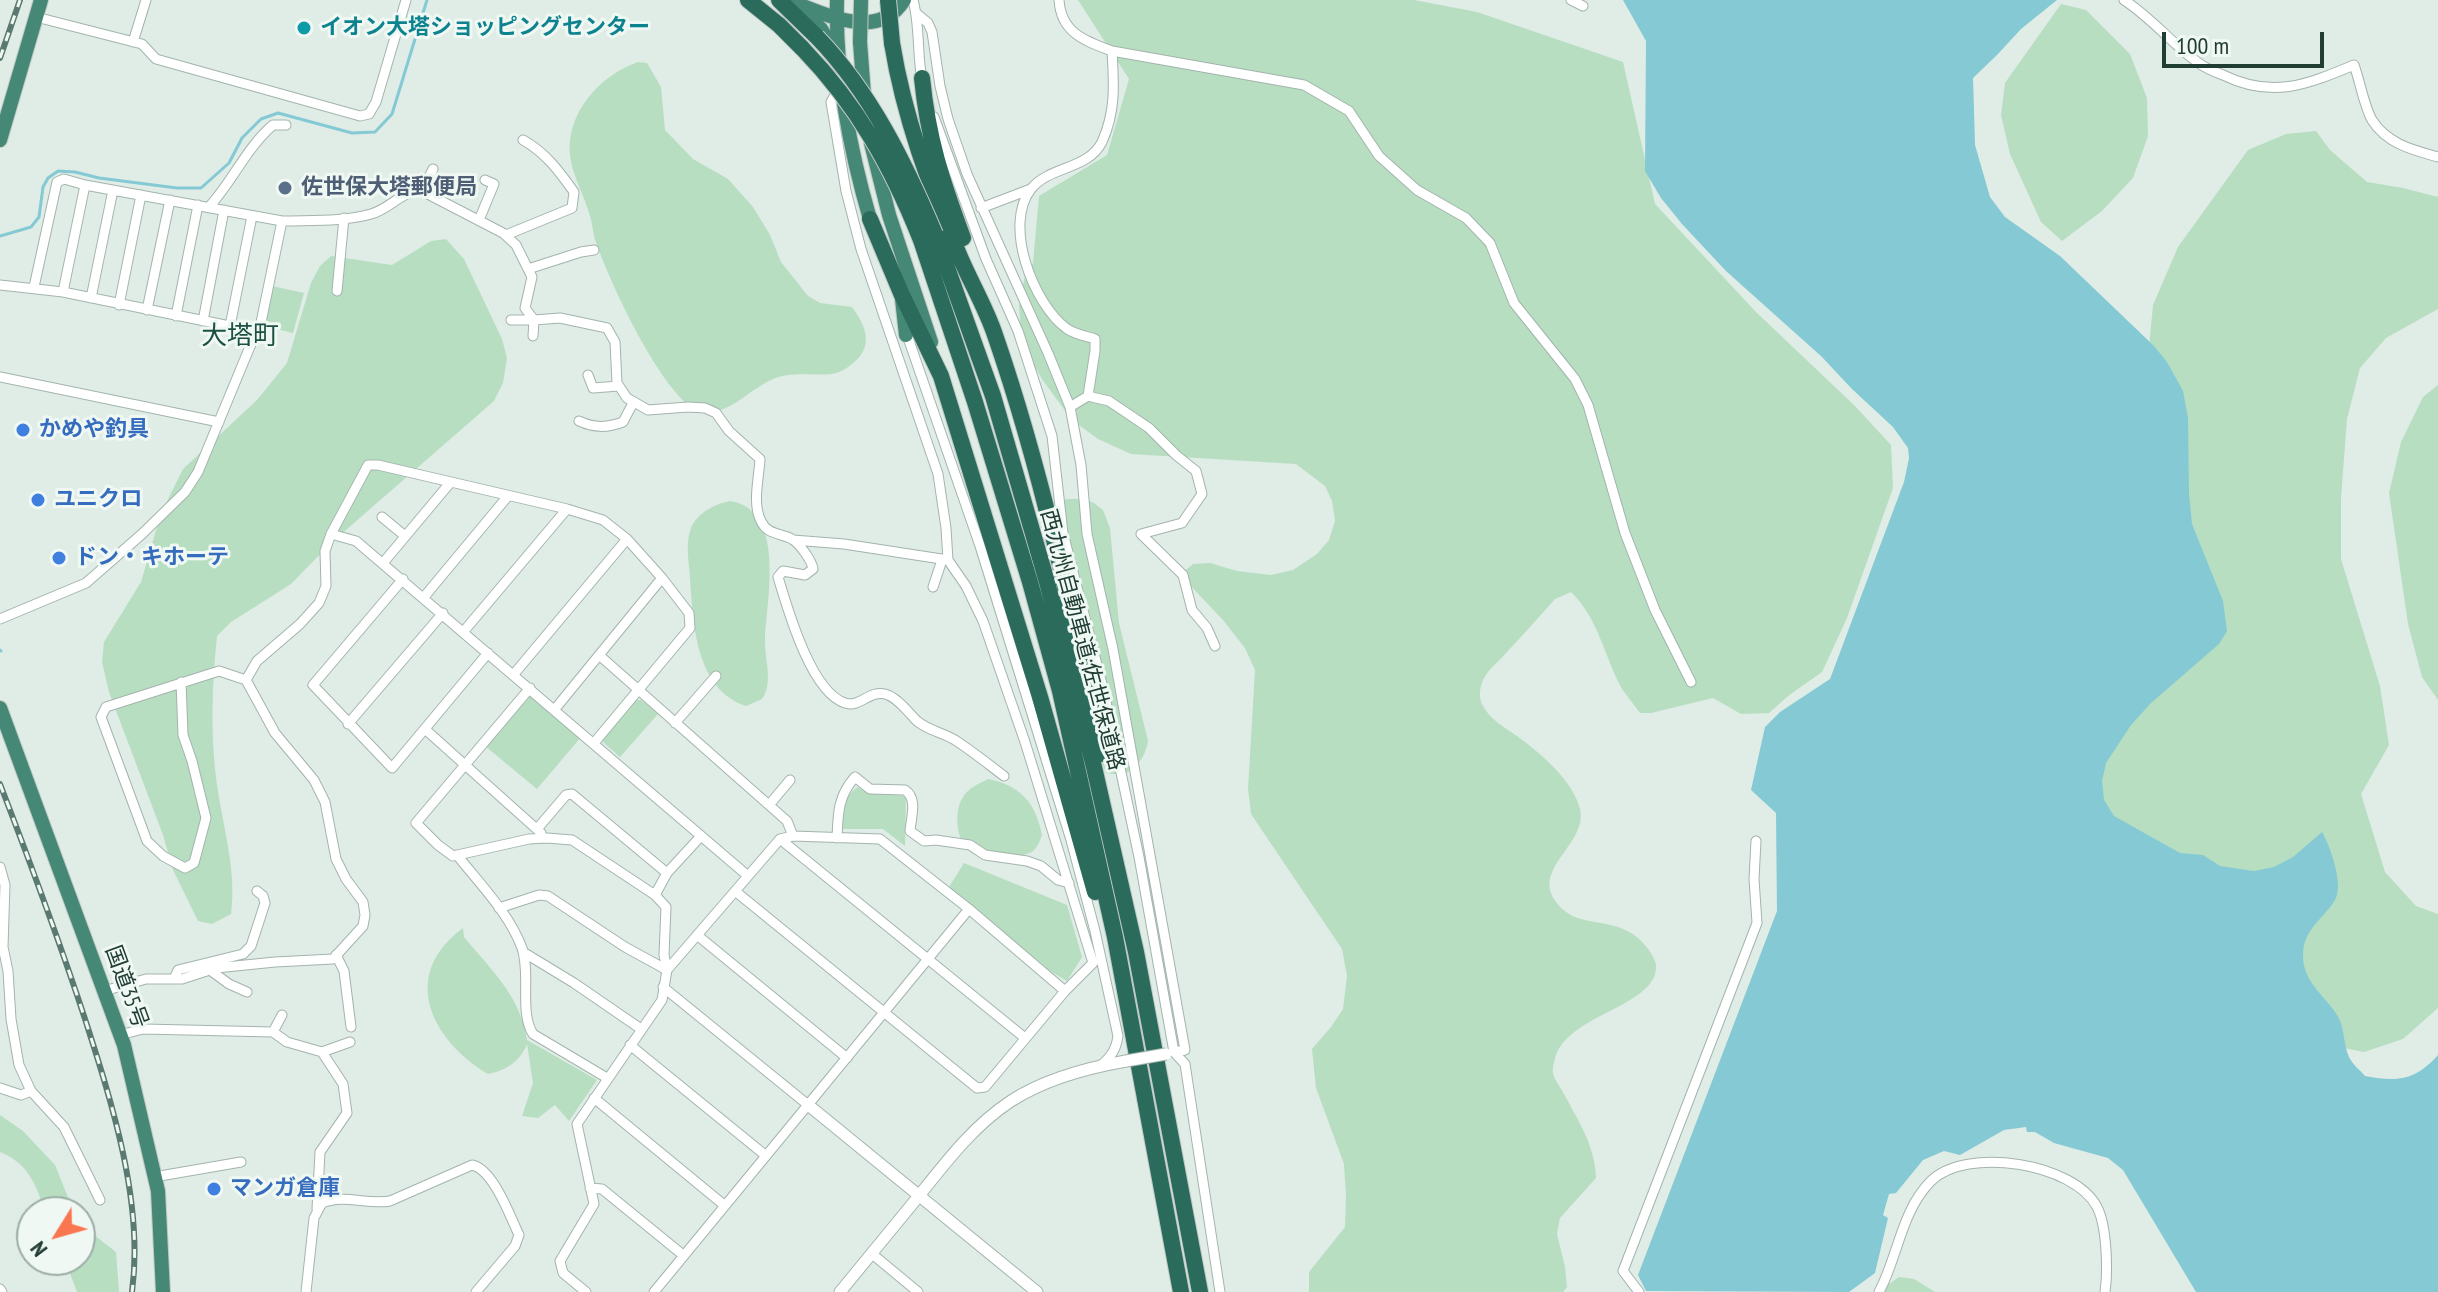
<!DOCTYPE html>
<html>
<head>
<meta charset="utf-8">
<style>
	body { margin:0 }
	#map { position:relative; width:2438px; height:1292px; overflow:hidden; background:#e0ece6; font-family:"PT Sans Narrow",sans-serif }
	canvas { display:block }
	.north { position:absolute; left:16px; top:1196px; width:80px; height:80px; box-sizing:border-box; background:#f0f8f4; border:2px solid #9dada7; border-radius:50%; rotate:233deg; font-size:22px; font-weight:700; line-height:32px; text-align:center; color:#203d34 }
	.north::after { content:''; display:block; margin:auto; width:28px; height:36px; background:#f97650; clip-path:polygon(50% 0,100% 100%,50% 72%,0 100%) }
	.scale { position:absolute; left:2162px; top:32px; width:162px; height:36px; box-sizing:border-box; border:4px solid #203d34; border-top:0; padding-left:10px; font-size:24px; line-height:28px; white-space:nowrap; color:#203d34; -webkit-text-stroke:6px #f0f8f4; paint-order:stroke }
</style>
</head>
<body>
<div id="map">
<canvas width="2438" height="1292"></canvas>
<div class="north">N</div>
<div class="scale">100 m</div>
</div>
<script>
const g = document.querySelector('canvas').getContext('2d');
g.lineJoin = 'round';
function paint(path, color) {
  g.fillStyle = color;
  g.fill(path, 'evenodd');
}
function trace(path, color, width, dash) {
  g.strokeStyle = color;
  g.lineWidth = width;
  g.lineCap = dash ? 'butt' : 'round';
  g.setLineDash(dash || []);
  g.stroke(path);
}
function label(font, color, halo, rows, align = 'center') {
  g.font = font + ' "PT Sans Narrow","Noto Sans JP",sans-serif';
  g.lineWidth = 6;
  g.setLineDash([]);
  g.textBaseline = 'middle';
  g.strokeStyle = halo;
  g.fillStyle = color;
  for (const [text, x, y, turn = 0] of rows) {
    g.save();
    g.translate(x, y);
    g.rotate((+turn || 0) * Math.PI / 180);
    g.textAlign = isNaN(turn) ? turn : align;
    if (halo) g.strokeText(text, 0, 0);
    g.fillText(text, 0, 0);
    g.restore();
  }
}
paint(new Path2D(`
	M1078 0H1414L1477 12 1623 62 1655 204 1756 312 1855 406 1891 445 1893 488 1847 618 1822 672 1788 696 1769 713 1741 714 1713 698 1651 713H1640C1634 704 1626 696 1621 687 1604 655 1598 618 1571 592L1555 599C1539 617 1523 635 1506 653 1500 660 1491 667 1486 675 1480 684 1478 695 1482 704 1488 718 1505 728 1517 736 1540 753 1573 780 1580 809 1588 844 1531 868 1556 902 1579 934 1621 910 1649 950 1652 955 1656 961 1656 966 1658 1005 1571 1014 1556 1055 1555 1059 1552 1069 1553 1073 1554 1079 1561 1088 1564 1094 1579 1122 1595 1146 1596 1178L1560 1218 1557 1234 1565 1267 1567 1287 1563 1292H1309V1272L1345 1227 1346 1197 1344 1164 1316 1088 1312 1049 1331 1027 1343 1009 1347 976 1342 949 1251 814 1248 789 1255 670 1245 648 1223 620 1185 580 1186 570 1193 564 1210 563 1237 571 1271 575 1293 570 1317 554 1329 540 1335 521 1332 501 1325 486 1296 464 1131 454 1098 439 1071 419 1042 379 1022 344 1019 306 1025 275 1033 263 1039 196 1107 155 1129 79Z
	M2061 4 2086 10 2130 54 2147 98 2148 136 2133 178 2102 211 2062 241 2041 222 2010 154 2001 115 2005 83Z
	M638 62 647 63 661 87 665 130 693 159 728 179 753 207 770 235 781 262 808 296 820 303 852 307C867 327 874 347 852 364 846 369 839 373 831 374 811 376 790 371 771 380 752 388 723 419 701 412 664 401 610 282 597 245 593 236 593 225 590 216 583 190 567 168 570 141 574 104 604 74 638 62Z
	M2316 131 2330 150 2367 182 2403 188 2438 197V309L2386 338 2360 368 2347 419 2341 498V559L2380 686 2389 745 2361 794 2385 872 2416 906 2438 914V1008L2403 1039 2364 1052 2333 1046 2160 885 2058 744 2143 409 2153 305 2178 247 2248 150 2286 134Z
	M446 239 464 259 502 339 507 358 503 383 494 401 331 543 291 584 231 622 217 636C212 686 210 735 217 785 223 827 237 871 231 914L212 924 198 921 173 870 163 835 109 692 102 662 104 642 141 582 161 513 183 469 257 400 287 363 311 283 320 266 331 256 392 265 431 241Z
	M272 286 304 293 293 333 264 326Z
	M2438 385V700L2422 677 2408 624 2389 493 2401 442 2423 397Z
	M1067 499H1083L1094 503 1103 510 1110 528 1119 623 1148 741C1145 758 1138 766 1123 775L1106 773 1090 732 1057 596 1051 547 1050 509Z
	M730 501C786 510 767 599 765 638 764 657 774 683 762 699L746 706C695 689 693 622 690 578 689 562 685 543 691 528 697 513 715 504 730 501Z
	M531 694 581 737 537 789 485 746Z
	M634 700H641L658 714 620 757 603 742V737Z
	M988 779C1020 785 1036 803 1042 835 1040 840 1038 847 1033 851 1024 858 982 860 973 854 956 844 953 812 963 797 969 787 979 784 988 779Z
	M858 787 867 793 906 796 905 846 883 829H840C842 812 842 797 858 787Z
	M964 863 1067 905 1082 957 1067 981 1050 971 949 887Z
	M463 928 464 937C492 971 520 995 527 1040L597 1080 569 1121 555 1105 538 1118 522 1116 533 1083 527 1044C521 1060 506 1071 488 1074 431 1040 399 975 463 928Z
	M0 1115 23 1131 55 1165 74 1212H46C35 1185 30 1164 0 1152Z
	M80 1224 116 1252 119 1292H77L65 1260H80Z
	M1899 1277 1914 1279 1935 1292H1878Z`), '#b7dec1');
paint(new Path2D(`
	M1623 0H2057L2021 29 1997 55 1973 78 1975 145 1990 197 2005 217 2060 256 2154 346 2167 362 2183 391 2188 418 2189 494 2192 524 2223 601 2227 631 2219 644 2151 703 2131 725 2106 763 2102 781 2104 800 2114 816 2180 853 2203 855 2220 866 2254 871 2274 867 2293 857 2322 832C2330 846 2343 882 2336 898 2325 919 2303 927 2303 956 2303 982 2325 996 2337 1015 2345 1027 2343 1044 2349 1057 2352 1064 2360 1070 2365 1076 2397 1082 2415 1081 2438 1055V1292H2196L2123 1170 2108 1158 2054 1143 2035 1132H2027L2026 1127 2004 1130 1960 1155 1944 1151 1923 1160 1896 1193 1889 1194 1883 1215 1888 1218 1875 1273 1849 1292 1646 1291 1638 1275 1777 911 1776 813 1751 790 1765 727 1780 712 1830 679 1904 482 1909 458 1908 448 1893 427 1852 389 1822 357 1726 271 1682 224 1661 198 1645 171 1646 41Z`), '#84c9d4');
trace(new Path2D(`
	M0 236 31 227 39 217 43 187 48 178 58 171 75 172 99 178 177 188H201L229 163 242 138 261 119 278 113 352 133 375 132 392 114 427 0
	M0 650 1 651`), '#84c9d4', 3);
const minor = new Path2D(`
	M913 0C920 25 917 54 922 80
	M1059 0C1061 33 1085 41 1112 51 1114 84 1116 111 1102 142 1088 170 1049 166 1031 189 1003 225 1033 303 1066 328 1073 334 1086 336 1095 339V351L1088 396 1070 407
	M1571 0 1583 6
	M2124 0C2152 18 2173 45 2200 64 2207 69 2215 72 2223 75 2272 99 2306 85 2354 65 2360 81 2364 106 2372 120 2387 144 2413 150 2438 157
	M916 13 928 23 932 32 940 86 948 119 967 174 1048 353 1070 407 1081 465 1087 534 1113 649 1185 1050 1174 1052
	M36 17 142 44 156 59 360 116 369 114 376 102 406 0
	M133 42 146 0
	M1112 51 1304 85 1349 111 1379 156 1417 190 1466 218 1490 243 1514 303 1575 379 1588 405 1625 533 1655 610 1691 682
	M839 88 831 102 846 191 861 249 938 474 946 528 948 560 966 586 983 621 1025 742 1093 963 1065 991
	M934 117 986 259 1018 331 1052 436 1063 533 1103 688 1139 857 1174 1052 1185 1064 1220 1292
	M422 191 433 169
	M209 207C233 181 246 148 273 125H286
	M981 208 1031 189
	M479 220 494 184 485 180
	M282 221C311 220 343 222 371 214 390 209 402 190 422 191L503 233 516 245 532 277 525 308 534 320 560 318 607 328 615 342 617 383 627 398 648 410 688 407 705 408 716 413 729 431 760 459C759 478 752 504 761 521 767 535 781 533 792 539 800 544 812 561 813 569L805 575 783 571 778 577C788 610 811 692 845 703 860 708 869 690 885 694 897 697 908 712 917 721 929 731 942 732 955 740 972 751 988 764 1004 776
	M506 235 572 208 574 192C559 171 546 153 523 140
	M528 269 581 252 594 250
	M0 285 63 292 259 332 282 221 85 185 63 292
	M34 287 57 182 64 179 85 185
	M337 291 344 218
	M91 298 113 190
	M119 305 141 195
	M147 310 170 200
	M176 316 198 205
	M511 320H534L533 336
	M203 321 224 210
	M230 326 252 216
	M906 332 980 546 1071 840 1095 931 1118 1036C1116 1050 1111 1057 1100 1066
	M588 375 593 388 619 386
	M0 377 219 422
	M1088 396 1109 401 1149 428 1176 455 1196 471 1202 494 1182 523 1141 534 1183 575 1192 610 1207 628 1215 646
	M579 421C594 428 607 428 623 422L633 403
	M382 517 405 536
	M331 534 356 541 748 876
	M793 540 844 544 948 560
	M383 563 450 483
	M403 579 313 685 392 768 488 653
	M933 587 942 560
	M424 597 508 496
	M0 619 86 583 142 534 185 492 198 472 256 332
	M464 631 567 509
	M599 655 787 821 793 836
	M514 674 627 539
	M181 682 183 735 192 761 206 818 194 863 185 868 163 856 147 841 101 717 106 707 219 671 246 680
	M530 688 416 823 438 845 453 856 529 839 547 838 572 840 655 895 666 907 664 955 667 970
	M555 709 662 578
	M675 723 716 676
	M348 724 443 613
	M426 730 541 833
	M769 805 790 780
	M537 829 566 795 572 794 667 873
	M837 838C838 813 838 796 855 777L870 789 905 790C918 799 911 817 910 831L924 841 936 840 970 845 985 855 1027 861 1041 866 1058 880 1069 883
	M780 839 1025 1038
	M457 855C479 883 509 913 522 948 531 974 519 1013 533 1034L607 1078
	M0 867 5 885 3 947 8 971 11 1019 19 1065 31 1091 21 1095 0 1088
	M655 895 667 873 701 836
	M499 908 539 895 548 896 625 947 667 970
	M697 935 847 1058
	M523 952 574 983 641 1029
	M336 955 344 971 351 1027
	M210 970 229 984 247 992
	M174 979 178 970 243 954 251 946 265 903 263 896 257 891
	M663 987 807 1104
	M104 991 146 979H182L216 968 275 962 333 959 363 926 365 915 363 902 346 879 336 859 325 802 314 780 275 733 246 680 257 661 300 624 319 603 326 586 325 551 331 534 368 465H378L567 509 603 520 627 539 662 578 689 613 690 628 594 743
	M273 1032 287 1042 322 1052
	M120 1035 143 1029 273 1032 282 1015
	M630 1045 765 1155
	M31 1091 64 1127 100 1200
	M594 1098 724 1205
	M154 1177 241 1162
	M590 1188 602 1189 683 1255
	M317 1209 320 1152 347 1113 343 1084 322 1052 350 1042
	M871 1253 918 1292
	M0 1289 2 1292
	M306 1292 314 1218 322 1203C345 1194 367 1205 390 1201L472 1165C493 1169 510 1216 519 1235L515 1246 476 1292
	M586 1292 563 1273 560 1261 594 1204 577 1124 662 1000 667 970 780 839 793 836 880 839 969 909 1065 991 985 1087 977 1088 735 891
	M654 1292 969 909
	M1639 1292 1623 1271 1757 923 1754 879 1756 841
	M1879 1292C1898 1257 1901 1211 1931 1181 1966 1146 2074 1163 2097 1207 2107 1226 2108 1271 2105 1292`);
const tertiary = new Path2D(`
	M807 1104 1037 1292
	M840 1292C866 1260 892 1229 918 1197 946 1162 973 1126 1011 1101 1045 1079 1086 1068 1126 1061`);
const trunk = new Path2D(`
	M787 0C824 13 877 43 904 0
	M837 0C835 75 849 147 870 219
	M800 8 821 29 832 47
	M860 42 864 95
	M0 140 41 0
	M871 143 889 215 931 342
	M902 299 906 335
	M0 708 124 1045 158 1191 163 1292`);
const motorway = new Path2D(`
	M748 0 779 25 803 49
	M779 0 817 37
	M892 43C904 117 930 188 960 257 971 283 986 308 995 335 1042 471 1072 613 1101 754
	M922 78C928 139 942 181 963 238
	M870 219 901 293 941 376 1040 697 1095 892
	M935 234 993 396 1047 582 1094 767 1136 952 1200 1292
	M921 240 975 402 1030 582 1060 691 1115 937 1181 1292`);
trace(minor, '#a3b4ad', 11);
trace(tertiary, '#a3b4ad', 13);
trace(trunk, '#c1c9c6', 16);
trace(motorway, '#c1c9c6', 18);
trace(minor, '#fff', 9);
trace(tertiary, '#fff', 11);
trace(trunk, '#468876', 14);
trace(motorway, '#2a6b5c', 16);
const rail = new Path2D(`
	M0 58 20 0
	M0 784C30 862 59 940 85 1019 112 1103 144 1203 132 1292`);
trace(rail, '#5a7970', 6);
trace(rail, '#f0f8f4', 3, [9]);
const tertiaryBridge = new Path2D(`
	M1126 1061 1166 1054`);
const trunkBridge = new Path2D(`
	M860 42 861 0`);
const motorwayBridge = new Path2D(`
	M888 0 892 43
	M817 37C871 93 905 163 935 234
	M803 49C858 106 892 167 921 240`);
trace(tertiaryBridge, '#a3b4ad', 13, []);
trace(trunkBridge, '#c1c9c6', 16, []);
trace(motorwayBridge, '#c1c9c6', 18, []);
trace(tertiaryBridge, '#fff', 11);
trace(trunkBridge, '#468876', 14);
trace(motorwayBridge, '#2a6b5c', 16);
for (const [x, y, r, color] of [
	[304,28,8,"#0f9aa8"],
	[285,188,8,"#5c6f8a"],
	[23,430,8,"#3f7fe0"],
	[38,500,8,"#3f7fe0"],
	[59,558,8,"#3f7fe0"],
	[214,1189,8,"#3f7fe0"]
]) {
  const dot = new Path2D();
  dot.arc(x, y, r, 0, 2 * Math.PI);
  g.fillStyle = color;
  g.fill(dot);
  trace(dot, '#f0f8f4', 3);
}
label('bold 22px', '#0d838f', '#f0f8f4', [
	["イオン大塔ショッピングセンター",320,28]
], 'left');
label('bold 22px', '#4e5e75', '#f0f8f4', [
	["佐世保大塔郵便局",301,188]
], 'left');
label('bold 22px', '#366cbe', '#f0f8f4', [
	["かめや釣具",39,430],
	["ユニクロ",54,500],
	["ドン・キホーテ",75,558],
	["マンガ倉庫",230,1189]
], 'left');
label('22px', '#203d34', '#f0f8f4', [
	["西九州自動車道;佐世保道路",1082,640,75],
	["国道35号",126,987,70]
]);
label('26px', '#1b5042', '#f0f8f4', [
	["大塔町",240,337]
]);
</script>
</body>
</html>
